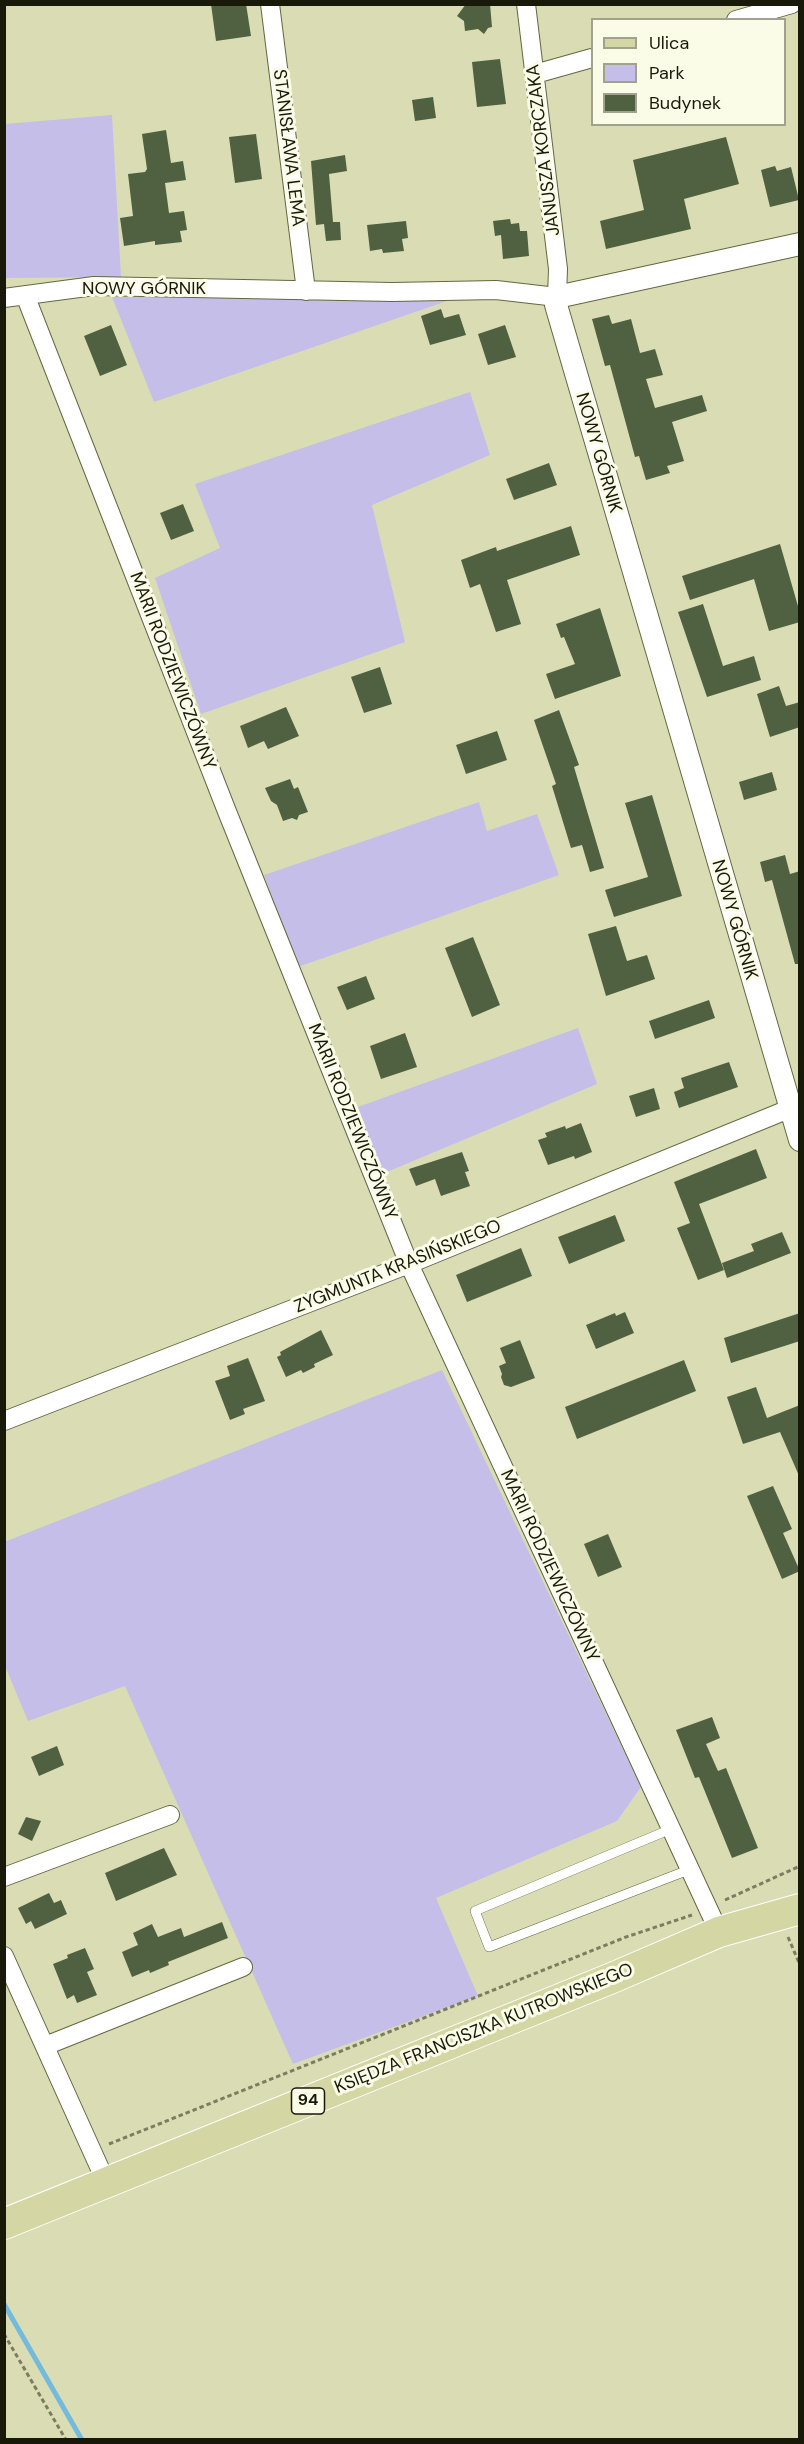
<!DOCTYPE html>
<html>
<head>
<meta charset="utf-8">
<style>
	body { margin:0 }
	#map { position:relative; width:804px; height:2444px; overflow:hidden; background:#daddb3; font-family:"DM Sans",sans-serif }
	canvas { display:block }
	.frame { position:absolute; inset:0; border:6px solid #19190a; pointer-events:none }
	.legend { position:absolute; left:591px; top:18px; width:195px; height:108px; box-sizing:border-box; background:#fafce7; border:2px solid #a0a18f; margin:0; padding:8px 10px; list-style:none; font-size:18px; color:#19190a }
	.legend li { display:flex; align-items:center; gap:12px; height:30px }
	.legend b { width:30px; border:2px solid #a0a18f }
</style>
</head>
<body>
<div id="map">
<canvas width="804" height="2444"></canvas>
<div class="frame"></div>
<ul class="legend">
<li><b style="height:8px;background:#d4d6a3"></b>Ulica</li>
<li><b style="height:16px;background:#c4bee8"></b>Park</li>
<li><b style="height:16px;background:#4f6140"></b>Budynek</li>
</ul>
</div>
<script>
const g = document.querySelector('canvas').getContext('2d');
g.lineJoin = 'round';
function paint(path, color) {
  g.fillStyle = color;
  g.fill(path, 'evenodd');
}
function trace(path, color, width, dash) {
  g.strokeStyle = color;
  g.lineWidth = width;
  g.lineCap = dash ? 'butt' : 'round';
  g.setLineDash(dash || []);
  g.stroke(path);
}
function label(font, color, halo, rows, align = 'center') {
  g.font = font + ' "DM Sans",sans-serif';
  g.lineWidth = 6;
  g.setLineDash([]);
  g.textBaseline = 'middle';
  g.strokeStyle = halo;
  g.fillStyle = color;
  for (const [text, x, y, turn = 0] of rows) {
    g.save();
    g.translate(x, y);
    g.rotate((+turn || 0) * Math.PI / 180);
    g.textAlign = isNaN(turn) ? turn : align;
    if (halo) g.strokeText(text, 0, 0);
    g.fillText(text, 0, 0);
    g.restore();
  }
}
paint(new Path2D(`
	M112 115 121 277 5 278V124Z
	M311 296 447 301 154 402 112 297Z
	M470 392 490 455 372 505 405 642 201 714 155 578 220 548 195 484Z
	M479 802 487 831 537 814 559 875 298 967 264 875Z
	M578 1028 597 1084 382 1174 355 1108Z
	M442 1370 641 1787 617 1821 436 1898 478 1996 293 2064 125 1686 28 1721 5 1666 4 1542Z`), '#c4bee8');
trace(new Path2D(`
	M4 2304 82 2440`), '#73badd', 5);
paint(new Path2D(`
	M211 4H246L251 36 216 41Z
	M466 4H490L492 27 488 28 484 34 478 29 465 31 464 21 457 16Z
	M500 59 506 104 477 107 472 62Z
	M433 97 436 118 415 121 412 100Z
	M166 130 171 163 183 161 186 180 165 183 169 213 184 211 187 230 180 231 182 242 155 245V241L124 246 120 218 133 216 128 174 145 172 147 169 142 134Z
	M256 134 262 179 235 183 229 137Z
	M726 137 739 184 684 199 691 229 606 249 600 221 644 210 633 160Z
	M345 155 347 171 329 174 333 222H340L341 240 326 241 324 224 316 225 311 161Z
	M775 166 777 171 791 167 799 200 770 207 761 170Z
	M510 219 511 224 519 223 520 231H527L529 256 503 259 501 235 495 236 493 221Z
	M406 221 408 238 402 239 404 251 383 253 382 249 370 251 367 225Z
	M441 309 444 318 459 314 466 335 430 345 421 316Z
	M609 315 612 324 631 319 640 353 655 349 663 375 646 379 655 408 702 395 707 411 672 422 684 461 667 466 670 473 646 480 639 456 635 457 610 365 605 366 592 319Z
	M111 325 127 365 100 376 84 336Z
	M505 325 516 357 488 365 478 334Z
	M549 463 557 485 514 500 506 479Z
	M183 504 194 531 171 540 160 513Z
	M571 526 580 555 507 580 521 624 496 632 480 584 470 588 461 560 496 547 497 551Z
	M780 544 800 613V622L769 631 754 579 690 600 682 576Z
	M703 604 723 666 754 656 761 680 707 697 678 612Z
	M600 608 621 676 555 699 546 674 575 664 564 637 561 638 556 624Z
	M380 667 392 704 364 713 351 677Z
	M779 686 786 706 800 702V727L770 737 757 694Z
	M286 707 299 736 268 749 264 741 248 748 240 726Z
	M559 710 579 765 574 767 604 868 590 872 582 845 571 848 552 786 556 784 534 720Z
	M497 731 507 760 466 774 456 745Z
	M772 772 777 790 744 800 739 782Z
	M290 779 294 789 298 787 308 812 299 815 297 820 292 818 283 821 277 805 271 801 265 788Z
	M652 795 682 896 614 917 605 890 648 877 625 803Z
	M785 855 790 874 800 871V964H795L772 880 765 882 760 862Z
	M616 926 627 961 647 955 655 979 606 996 588 934Z
	M473 937 500 1005 472 1017 445 948Z
	M366 976 375 999 347 1010 337 987Z
	M709 1000 715 1018 655 1039 649 1021Z
	M405 1033 417 1067 381 1079 370 1046Z
	M729 1062 738 1087 679 1108 674 1092 684 1088 681 1078Z
	M654 1088 660 1109 636 1117 629 1096Z
	M581 1123 592 1152 575 1159 574 1156 548 1165 538 1140 547 1137 545 1133 565 1126 566 1129Z
	M756 1149 767 1178 699 1204 724 1270 698 1280 677 1228 690 1223 674 1182Z
	M462 1152 469 1171 465 1172 470 1186 441 1196 435 1179 416 1186 409 1169Z
	M615 1215 625 1241 569 1264 558 1237Z
	M782 1232 791 1253 727 1278 722 1263 754 1251 751 1244Z
	M521 1248 532 1276 467 1302 456 1275Z
	M625 1312 634 1333 596 1349 586 1325 615 1313 616 1316Z
	M800 1313V1341L731 1363 724 1338Z
	M321 1330 333 1355 314 1364 315 1367 303 1373 301 1370 286 1377 277 1357 281 1355 280 1352Z
	M520 1340 535 1378 511 1387 504 1385 501 1377 502 1374 499 1366 506 1363 500 1348Z
	M248 1358 265 1401 243 1409 245 1414 230 1420 215 1381 230 1376 227 1366Z
	M684 1360 696 1391 577 1439 565 1407Z
	M756 1387 767 1418 800 1405V1478L780 1432 743 1444 727 1397Z
	M773 1486 792 1529 783 1533 800 1571 782 1579 747 1496Z
	M608 1534 622 1567 598 1577 584 1544Z
	M712 1717 720 1738 706 1744 718 1771 726 1768 758 1848 732 1858 699 1777 695 1778 676 1730Z
	M57 1746 64 1765 39 1776 31 1757Z
	M26 1817 41 1821 32 1841 18 1834Z
	M164 1848 177 1875 116 1901 105 1873Z
	M49 1893 54 1903 61 1900 67 1914 35 1929 31 1921 26 1924 18 1908Z
	M222 1922 228 1938 168 1962 169 1965 150 1973 149 1970 132 1977 122 1952 138 1945 133 1933 152 1924 158 1937 181 1928 184 1937Z
	M85 1948 94 1969 87 1972 97 1995 77 2003 74 1995 67 1999 53 1964 68 1958 67 1955Z`), '#4f6140');
const service = new Path2D(`
	M671 1829 475 1911 489 1947 691 1869`);
const minor = new Path2D(`
	M270 4 306 291
	M736 20 792 4
	M535 74 592 58
	M25 295 226 809 409 1264 719 1932
	M4 298 94 286 392 292 496 290 557 297 558 269 526 4
	M4 1421 409 1264 789 1109
	M4 1877 170 1815
	M4 1956 106 2182
	M45 2046 243 1967`);
const tertiary = new Path2D(`
	M800 244 557 297 556 305 800 1140`);
const primary = new Path2D(`
	M4 2224 612 1978 719 1932 800 1909`);
trace(service, '#646741', 10);
trace(minor, '#646741', 20);
trace(tertiary, '#646741', 24);
trace(primary, '#fff', 32);
trace(new Path2D(`
	M725 1900 800 1866
	M788 1937 800 1965
	M109 2144 626 1937 692 1915
	M4 2334 66 2440`), '#7c7d60', 3, [4.5, 3]);
trace(service, '#fff', 9);
trace(minor, '#fff', 18);
trace(tertiary, '#fff', 22);
trace(primary, '#d4d6a3', 30);
for (const [x, y, w] of [
	[308,2101,33]
]) {
  const box = new Path2D();
  box.roundRect(x - w / 2, y - 13, w, 26, 4.5);
  g.fillStyle = '#fafce7';
  g.fill(box);
  trace(box, '#19190a', 1.5);
}
label('bold 16px', '#19190a', null, [
	["94",308,2101]
]);
label('18px', '#19190a', '#fafce7', [
	["STANISŁAWA LEMA",288,148,83],
	["JANUSZA KORCZAKA",544,150,-97],
	["NOWY GÓRNIK",144,289],
	["NOWY GÓRNIK",598,453,74],
	["MARII RODZIEWICZÓWNY",172,671,69],
	["NOWY GÓRNIK",734,920,74],
	["MARII RODZIEWICZÓWNY",352,1122,68],
	["ZYGMUNTA KRASIŃSKIEGO",398,1267,-22],
	["MARII RODZIEWICZÓWNY",549,1566,65],
	["KSIĘDZA FRANCISZKA KUTROWSKIEGO",484,2029,-22]
]);
</script>
</body>
</html>
